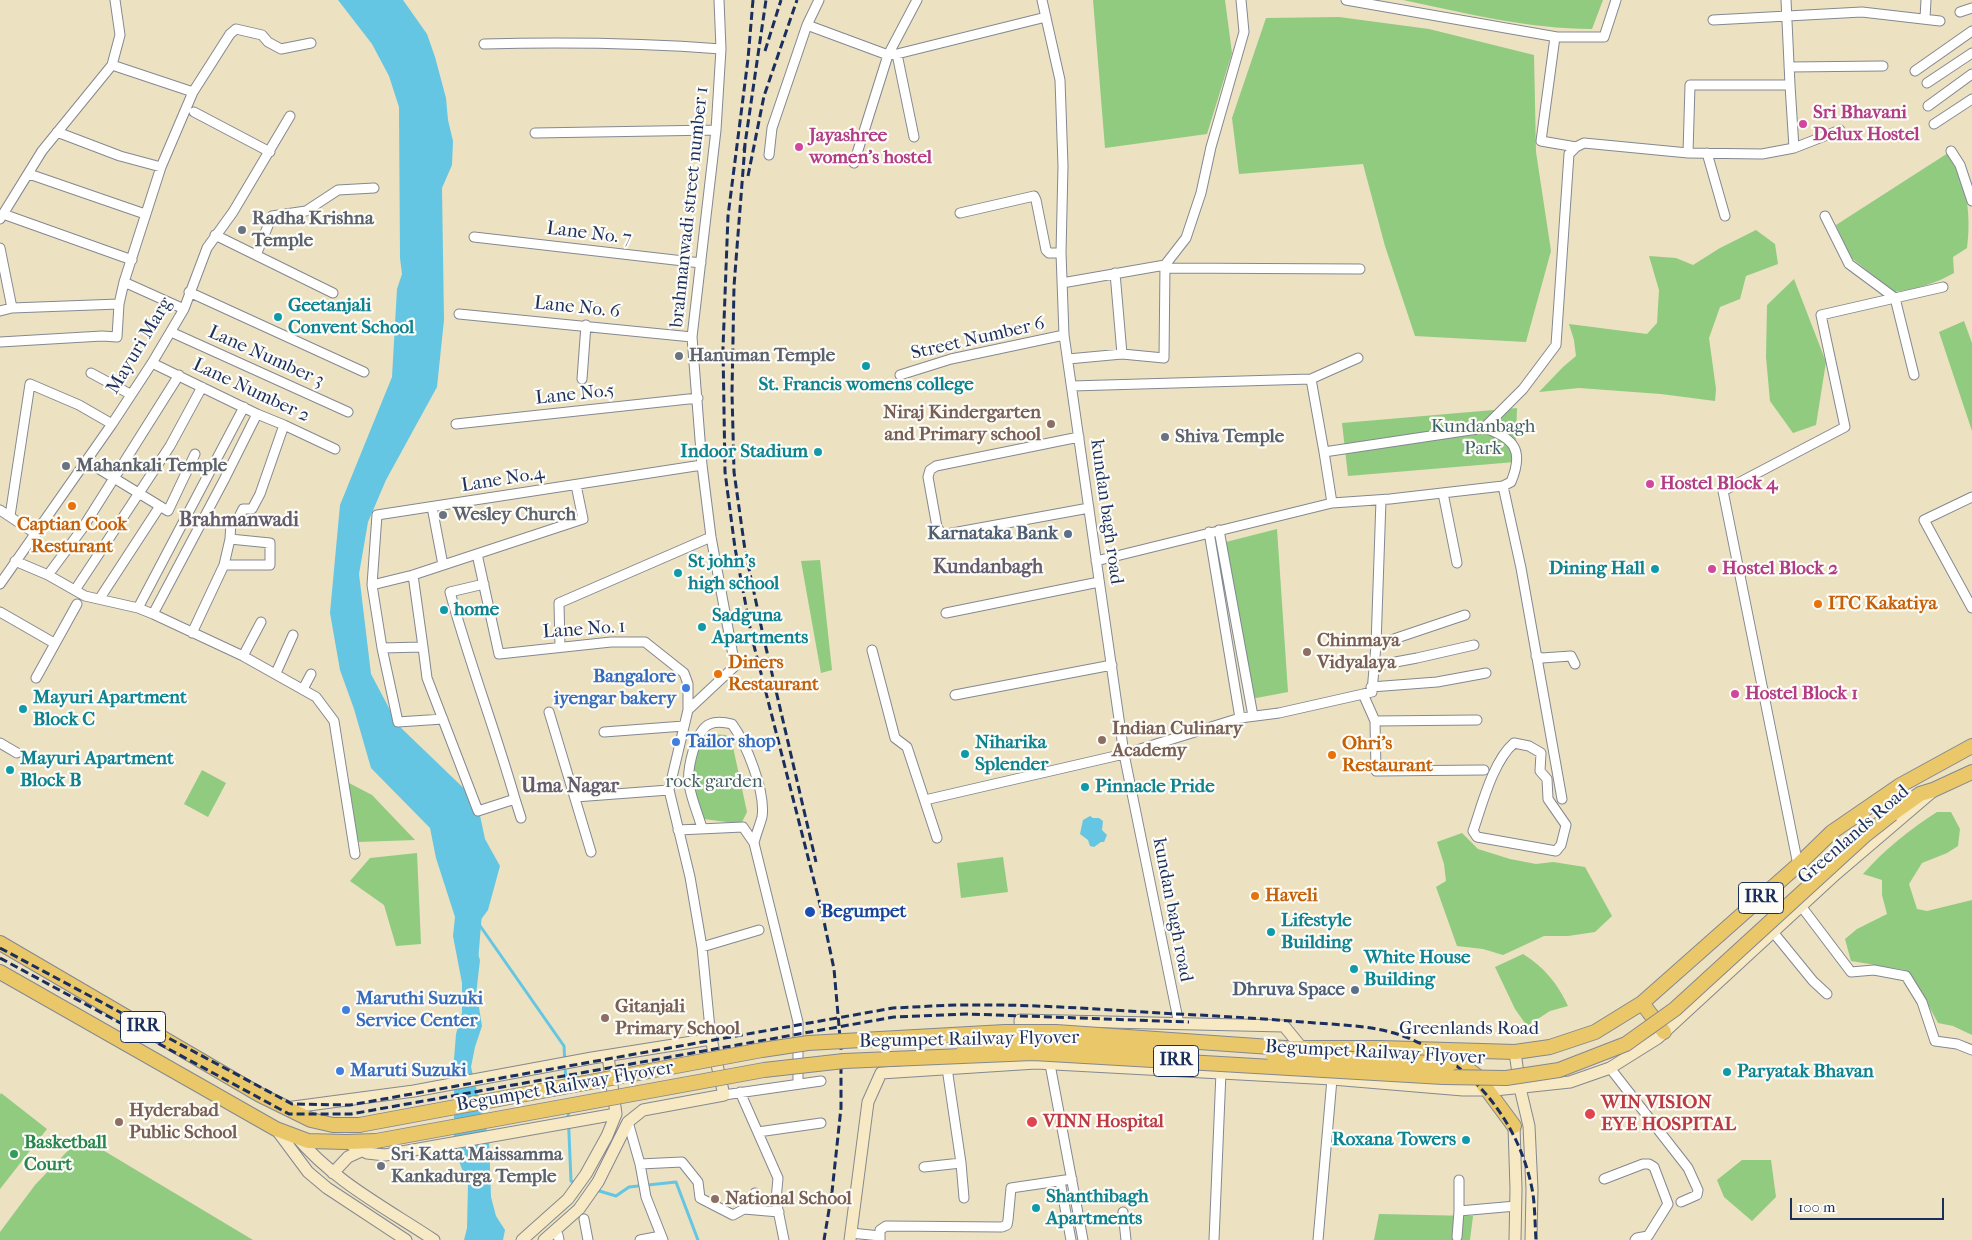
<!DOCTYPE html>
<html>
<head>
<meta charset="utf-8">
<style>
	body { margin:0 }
	#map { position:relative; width:1972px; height:1240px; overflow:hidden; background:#ece1c1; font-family:"IM FELL French Canon",serif }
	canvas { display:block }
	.scale { position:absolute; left:1790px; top:1198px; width:154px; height:22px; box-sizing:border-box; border:2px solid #1b2f5e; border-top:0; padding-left:6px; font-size:15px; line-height:18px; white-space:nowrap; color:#1b2f5e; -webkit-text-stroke:4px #fdfcf7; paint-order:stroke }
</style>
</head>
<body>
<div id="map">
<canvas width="1972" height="1240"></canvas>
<div class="scale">100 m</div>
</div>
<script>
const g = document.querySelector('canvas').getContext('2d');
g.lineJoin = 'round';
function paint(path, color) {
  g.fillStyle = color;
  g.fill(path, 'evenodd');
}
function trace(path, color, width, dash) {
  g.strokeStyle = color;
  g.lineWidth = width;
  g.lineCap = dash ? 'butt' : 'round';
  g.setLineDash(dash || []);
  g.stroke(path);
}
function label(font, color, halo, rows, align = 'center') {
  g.font = font + ' "IM FELL French Canon",serif';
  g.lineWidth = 4.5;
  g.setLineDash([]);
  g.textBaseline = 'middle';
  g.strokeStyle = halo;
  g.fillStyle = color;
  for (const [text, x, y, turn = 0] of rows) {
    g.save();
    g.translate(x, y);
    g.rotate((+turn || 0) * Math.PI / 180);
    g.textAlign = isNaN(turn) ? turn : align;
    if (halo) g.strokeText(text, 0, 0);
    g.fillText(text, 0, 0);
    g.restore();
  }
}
paint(new Path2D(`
	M1093 0H1225L1232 53 1207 134 1105 148Z
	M1403 0H1603L1592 29C1529 29 1465 13 1403 0Z
	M1339 17 1429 29 1534 55 1536 152 1551 251 1526 342 1415 336 1385 246 1363 164 1239 174 1232 118 1266 18Z
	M1948 153C1952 161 1957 169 1961 178 1969 200 1970 225 1967 248L1953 257 1954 273C1935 284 1915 289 1894 292L1849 256 1836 225Z
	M1756 230 1775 244 1778 264 1746 276 1740 299 1720 307 1709 338 1716 389 1715 401 1661 394 1579 388 1539 392 1563 367 1576 356 1574 340 1569 324 1647 334 1657 323 1659 290 1649 256 1676 258 1693 265 1720 248Z
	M1794 279 1826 362 1816 425 1793 433 1770 401 1766 357 1767 305Z
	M1964 321 1972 343V431L1939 332Z
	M1517 408 1515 462 1348 476 1342 423Z
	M1277 529 1288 692 1251 699 1222 543Z
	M820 560 832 670 821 673 801 561Z
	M712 734 726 735 733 747 747 812 741 824 704 819 687 784 696 745Z
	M202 770 226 783 208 817 184 804Z
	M349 783 372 795 415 840 358 842Z
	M1937 812H1951L1960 829 1958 846 1947 853 1922 863 1909 884 1917 909 1927 911 1972 900V1035L1953 1026 1938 1023 1917 984 1905 970 1851 961 1845 939 1857 929 1887 914 1882 895V880L1863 874C1885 849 1909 830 1937 812Z
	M1462 833 1478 849 1510 859 1536 864 1553 862 1585 867 1612 916 1595 932 1568 936H1544L1503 955 1483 949 1457 946 1436 887 1446 881 1444 864 1437 842Z
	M417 853 421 944 396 946 384 905 350 881 370 858Z
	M1003 857 1008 892 961 898 957 863Z
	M1523 954C1544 967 1558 984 1568 1006L1550 1011 1527 1026 1515 1009 1495 967Z
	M1 1093 47 1129 0 1189V1095Z
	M81 1137 253 1240H0V1232L35 1185Z
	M1742 1160H1771L1776 1197 1752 1221 1724 1197 1717 1180Z
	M1379 1214 1473 1216 1470 1240H1374Z`), '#90cb80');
paint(new Path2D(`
	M338 0H403L427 34 435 57 446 98 448 120 453 141 452 165 442 188 444 320 437 387 386 480 368 522 359 574 371 674 398 725 477 801 485 839 500 866 488 910 471 933 480 960 476 995 478 1001 482 1026 475 1047 471 1067 489 1140 491 1197 496 1216 505 1230 503 1240H464L467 1228 468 1185 454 1148V1059L456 1034 462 1013V983L453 936 455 917 436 858 430 828 371 768 354 709 340 670 330 613 340 505 392 377 397 289 402 274 400 258 399 107 389 76 372 44Z
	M1090 816 1093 818H1099L1103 821 1102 830 1107 835 1104 842H1101L1094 847 1090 846 1088 840 1080 834 1083 820Z`), '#64c6e2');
trace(new Path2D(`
	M476 920 564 1046 566 1084
	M568 1110 571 1181 576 1183
	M596 1190 616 1196 629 1187 676 1182 698 1240`), '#64c6e2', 3);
trace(new Path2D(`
	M473 955 476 919 474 914`), '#64c6e2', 11);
const street = new Path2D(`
	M1042 0 1060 80 1063 166 1061 253 1064 335 1124 754 1179 1024
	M1346 0 1557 37H1604L1616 0
	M1786 0 1790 85H1690L1688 153 1762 154 1794 148
	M1960 12 1972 8
	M1925 18 1926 0
	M1713 20 1862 12 1940 21
	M807 25 888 55 897 54 1046 17
	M1555 37 1541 141 1576 147
	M484 44C563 42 642 43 721 49
	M897 54 914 137
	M112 65 120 35 115 0
	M1789 67 1883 66
	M1915 71 1972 31
	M1927 83 1972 53
	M1790 85 1794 148 1840 130
	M1928 106 1972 74
	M194 112 270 152
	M1934 124 1972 99
	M57 132 120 156 161 167
	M535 133 716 130
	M1951 151 1960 165 1972 201
	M1707 153 1725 216
	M769 155 772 128 807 25 819 0
	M854 163 888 55 917 0
	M29 174 145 214
	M960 213 1034 196 1036 200 1046 250 1049 253H1061
	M3 214 132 260
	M1825 216 1849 264 1895 298 1943 287
	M0 219 42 151 112 65 193 92
	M215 235 333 293
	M474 237 701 263
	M0 248 12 308 119 304
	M256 255 272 216 306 211 338 190 374 188
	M1165 268 1360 269
	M1115 273 1122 354
	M124 282 184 309
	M1062 283 1165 265 1186 238 1201 193 1211 147 1244 32 1241 0
	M189 292 364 372
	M0 311 12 308
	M459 314 692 337
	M171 332 348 412
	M0 342 102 336 117 337 119 304 124 282 161 167 193 92 230 34 236 29 262 35 268 42 281 49 311 43
	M1068 359 1122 354 1164 358 1165 265
	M152 363 257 414 284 425 335 449
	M91 373 130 394
	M900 375 951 359 1064 335
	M582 379 586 325
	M1072 386 1311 379
	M456 424 698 398
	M1484 428 1523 389 1556 345 1569 154 1576 147 1584 143 1688 153
	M1079 437 936 466 930 470 928 477 937 527 941 533 947 534 1089 508
	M1324 452 1311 379 1358 358
	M86 461 168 511 195 454
	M1503 486 1521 568 1562 799
	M1443 493 1457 563
	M1972 497 1924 520 1972 608
	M432 507 443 565
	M0 510 36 534
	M10 516 30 384 79 405 112 424
	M1219 530 1253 716
	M1209 532 1240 718
	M230 539 231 520 238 519 243 509H252L260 494 284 425
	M477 554 499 654 611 642H645L684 673 688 684V710
	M15 561 48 575 85 596 138 608 153 614 243 656 316 697 334 721 355 854
	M1096 561 1332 503 1390 499 1503 486 1511 482C1524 451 1515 438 1484 428L1324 452 1332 503
	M48 575 82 529 179 375
	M413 575 423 647
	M0 584 112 424 152 363 184 309 207 248 233 212 290 116
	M372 585 413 575 583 519 576 485
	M75 590 170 446 202 387
	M100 598 160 506
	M138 608 244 407
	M0 612 54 643
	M946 613 1099 582
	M153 614 224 480 257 414
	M192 633 224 565 230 539 270 543V565H224
	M1376 645 1465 615
	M560 647 559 603 711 537
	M382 648 423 647 427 678 478 811 515 799C495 729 469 662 450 592L484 584
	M872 650 895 738 907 747 937 838
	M243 656 261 622
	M1536 656 1542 658 1571 656 1575 664
	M1374 666 1417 658 1474 645
	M276 673 293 635
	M36 678 77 604
	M1371 687 1437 682 1486 673
	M303 689 311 674
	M1363 694 1375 721 1477 720
	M955 695 1112 665
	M549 712 591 852
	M443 719 398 722 382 648 372 585 377 515 702 465
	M1375 721 1376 771 1484 770
	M604 732 684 726
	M0 743 17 753
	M1514 743 1529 746 1541 753 1540 771 1547 779 1548 799 1566 825 1561 845 1556 851 1477 837 1473 831C1482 805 1493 761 1514 743Z
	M575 797 669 790
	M515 799 521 818
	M925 800 1124 754 1240 718 1279 713 1372 692 1376 645 1381 500
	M702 828C698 814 691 798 689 784 687 770 695 730 710 724 717 721 724 722 732 724 746 743 766 792 762 817 760 825 756 834 754 843
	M678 830 743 827 754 843 798 1022V1083
	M1798 865 1723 491 1845 427 1821 315 1895 298 1914 375
	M1801 906 1851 972 1874 970 1906 976 1922 1002 1935 1041 1957 1044 1972 1050
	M1773 932 1813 981 1827 994
	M702 947 759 930
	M711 1039 702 947 690 877 669 790 688 710 735 666 711 537 702 465 692 337 716 130 721 49 719 0
	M1049 1059 1083 1240
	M947 1068 961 1163 964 1198
	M1610 1068 1688 1168 1698 1190 1697 1195 1681 1202
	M740 1092 778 1178 776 1200 784 1240
	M724 1095 821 1081
	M628 1122 640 1164 646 1197 663 1240
	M758 1132 821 1123
	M640 1164 682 1162 698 1182 700 1198 733 1215 744 1209 755 1193
	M924 1167 961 1163
	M1604 1179 1643 1164H1649L1654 1167 1668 1204 1648 1236 1637 1238 1635 1240
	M1459 1180V1211L1516 1206
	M1060 1181 1071 1240
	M744 1209 779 1212
	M1123 1212 1126 1240
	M584 1219 588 1240
	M851 1233 880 1236
	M558 1235 559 1240
	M1457 1237 1459 1211
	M640 1240 661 1236
	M880 1240V1230L886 1226 1002 1227 1007 1225 1008 1220 1011 1188 1072 1179
	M1214 1240 1221 1072
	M1318 1240 1332 1079`);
const secondary = new Path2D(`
	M1021 1039 1020 1020 1284 1026 1302 1048
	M1515 1052 1520 1088 1529 1126 1532 1189 1531 1240
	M286 1108 414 1091 592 1058 711 1039 724 1095 643 1110 628 1122 598 1182 579 1209 544 1240
	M1514 1126 1516 1189 1515 1240
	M276 1129 308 1172 327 1188 406 1240
	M296 1136C333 1181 386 1208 434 1240
	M346 1142 367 1153 385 1155 616 1114
	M333 1173 348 1157 361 1151
	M522 1240 568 1199 586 1174 607 1136 616 1114 608 1056
	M850 1240 868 1102 881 1073 1036 1063 1332 1079 1463 1090H1495L1570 1082 1610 1068 1658 1038 1836 874 1932 792`);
const primary = new Path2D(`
	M1892 814 1920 794 1933 790 1972 772
	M0 943 260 1095 311 1120 333 1125H359
	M0 972 276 1129 308 1141 346 1142 376 1141
	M1642 1003 1664 1032
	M1285 1048H1381L1515 1052 1550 1047 1595 1032 1642 1003 1798 865 1832 832 1899 786 1972 746
	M1450 1064 1468 1069 1477 1076 1514 1126`);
trace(street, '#848890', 11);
trace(secondary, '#848890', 13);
trace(primary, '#848890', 16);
trace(street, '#fff', 9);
trace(secondary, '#f7e9c3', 11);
trace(primary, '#eac769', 14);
trace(new Path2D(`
	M753 0 748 59 728 216 723 348 725 472 735 548 752 638 822 912 834 969 841 1049V1108L832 1192 824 1240
	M765 51 781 0
	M745 145 734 286 732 393 734 472 745 550 763 635 816 862
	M744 151 766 0
	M748 176 764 96 797 0
	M0 948 292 1104 350 1105 893 1008C918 1007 942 1005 967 1005 1037 1004 1107 1010 1176 1014 1223 1016 1269 1019 1315 1023 1345 1025 1375 1026 1403 1036 1471 1061 1521 1123 1533 1194 1535 1209 1535 1225 1536 1240
	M0 958 289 1114H351L894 1017 968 1014 1189 1022`), '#1b2f5e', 3, [8, 4]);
const primaryBridge = new Path2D(`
	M964 1048 1031 1043 1187 1050
	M1273 1055 1450 1064
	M359 1125 762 1050 808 1043 1005 1032H1056L1285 1048
	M376 1141 764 1070 844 1061 1033 1053 1443 1077 1506 1078 1559 1070 1626 1044 1675 1009 1864 836 1892 814`);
trace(primaryBridge, '#848890', 16, []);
trace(primaryBridge, '#eac769', 14);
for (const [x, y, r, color] of [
	[1803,124,5,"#d1479c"],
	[799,147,5,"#d1479c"],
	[242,230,5,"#6b7280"],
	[278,317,5,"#0f9aa8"],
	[679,356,5,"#6b7280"],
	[866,366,5,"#0f9aa8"],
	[1051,424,5,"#8d6e63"],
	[1165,437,5,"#6b7280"],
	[818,452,5,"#0f9aa8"],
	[66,466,5,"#6b7280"],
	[1650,484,5,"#d1479c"],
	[72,506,5,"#e8710a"],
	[443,515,5,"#6b7280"],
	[1068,534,5,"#5c6f8a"],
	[1655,569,5,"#0f9aa8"],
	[1712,569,5,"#d1479c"],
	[678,573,5,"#0f9aa8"],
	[1818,604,5,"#e8710a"],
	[444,610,5,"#0f9aa8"],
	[702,627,5,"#0f9aa8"],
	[1307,652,5,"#8d6e63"],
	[718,674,5,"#e8710a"],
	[686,688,5,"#3f7fe0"],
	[1735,694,5,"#d1479c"],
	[23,709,5,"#0f9aa8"],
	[1102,740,5,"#8d6e63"],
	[676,742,5,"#3f7fe0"],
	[965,754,5,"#0f9aa8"],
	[1332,755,5,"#e8710a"],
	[10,770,5,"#0f9aa8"],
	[1085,787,5,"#0f9aa8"],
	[1255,896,5,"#e8710a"],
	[810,912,6,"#1a4fb4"],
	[1271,932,5,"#0f9aa8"],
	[1354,969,5,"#0f9aa8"],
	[1355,990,5,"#5c6f8a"],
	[346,1010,5,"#3f7fe0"],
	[605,1018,5,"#8d6e63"],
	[340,1071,5,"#3f7fe0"],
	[1727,1072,5,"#0f9aa8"],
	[1590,1114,6,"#e0444e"],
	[119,1122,5,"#8d6e63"],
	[1032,1122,6,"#e0444e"],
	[1466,1140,5,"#0f9aa8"],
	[14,1154,5,"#2e9e5b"],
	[381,1166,5,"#6b7280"],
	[715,1199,5,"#8d6e63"],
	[1036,1208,5,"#0f9aa8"]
]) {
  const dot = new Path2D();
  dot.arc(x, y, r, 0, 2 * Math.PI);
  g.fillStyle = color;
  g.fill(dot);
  trace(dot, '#fdfcf7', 2);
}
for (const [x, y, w] of [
	[1761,898,45],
	[143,1027,45],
	[1176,1061,45]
]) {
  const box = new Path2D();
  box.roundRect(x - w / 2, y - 15.5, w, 31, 4);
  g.fillStyle = '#fdfcf7';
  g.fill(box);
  trace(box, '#1b2f5e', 1);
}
label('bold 18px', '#1b2f5e', null, [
	["IRR",1761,898],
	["IRR",143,1027],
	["IRR",1176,1061]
]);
label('bold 19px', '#b23c85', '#fdfcf7', [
	["Sri Bhavani",1813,113],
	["Delux Hostel",1813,135],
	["Jayashree",809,136],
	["women's hostel",809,158],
	["Hostel Block 4",1660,484],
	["Hostel Block 2",1722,569],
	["Hostel Block 1",1745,694]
], 'left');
label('19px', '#1b2f5e', '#fdfcf7', [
	["brahmanwadi street number 1",690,207,-84],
	["Lane No. 7",589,234,7],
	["Lane No. 6",577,308,6],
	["Street Number 6",978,339,-13],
	["Mayuri Marg",140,346,-59],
	["Lane Number 3",266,357,24],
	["Lane Number 2",251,391,25],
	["Lane No.5",575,395,-6],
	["Lane No.4",503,480,-9],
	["kundan bagh road",1106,512,82],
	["Lane No. 1",584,630,-4],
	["Greenlands Road",1854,835,-41],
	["kundan bagh road",1172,910,79],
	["Greenlands Road",1469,1029],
	["Begumpet Railway Flyover",969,1040,-1],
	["Begumpet Railway Flyover",1375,1053,3],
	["Begumpet Railway Flyover",565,1087,-10]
]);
label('bold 19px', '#5b616d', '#fdfcf7', [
	["Radha Krishna",252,219],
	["Temple",252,241],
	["Hanuman Temple",689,356],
	["Shiva Temple",1175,437],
	["Mahankali Temple",76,466],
	["Wesley Church",453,515],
	["Sri Katta Maissamma",391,1155],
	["Kankadurga Temple",391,1177]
], 'left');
label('bold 19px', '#0d838f', '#fdfcf7', [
	["Geetanjali",288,306],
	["Convent School",288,328],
	["St. Francis womens college",866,385,"center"],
	["Indoor Stadium",808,452,"right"],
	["St john's",688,562],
	["high school",688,584],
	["Dining Hall",1645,569,"right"],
	["home",454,610],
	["Sadguna",712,616],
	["Apartments",712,638],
	["Mayuri Apartment",33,698],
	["Block C",33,720],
	["Niharika",975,743],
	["Splender",975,765],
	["Mayuri Apartment",20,759],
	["Block B",20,781],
	["Pinnacle Pride",1095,787],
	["Lifestyle",1281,921],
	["Building",1281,943],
	["White House",1364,958],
	["Building",1364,980],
	["Paryatak Bhavan",1737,1072],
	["Roxana Towers",1456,1140,"right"],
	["Shanthibagh",1046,1197],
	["Apartments",1046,1219]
], 'left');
label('bold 19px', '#785e54', '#fdfcf7', [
	["Niraj Kindergarten",1041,413,"right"],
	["and Primary school",1041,435,"right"],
	["Chinmaya",1317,641],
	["Vidyalaya",1317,663],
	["Indian Culinary",1112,729],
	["Academy",1112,751],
	["Gitanjali",615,1007],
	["Primary School",615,1029],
	["Hyderabad",129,1111],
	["Public School",129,1133],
	["National School",725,1199]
], 'left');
label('19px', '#3e5e68', '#fdfcf7', [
	["Kundanbagh",1483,427],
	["Park",1483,449],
	["rock garden",714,782]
]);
label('bold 19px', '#c56008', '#fdfcf7', [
	["Captian Cook",72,525,"center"],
	["Resturant",72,547,"center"],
	["ITC Kakatiya",1828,604],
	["Diners",728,663],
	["Restaurant",728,685],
	["Ohri's",1342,744],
	["Restaurant",1342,766],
	["Haveli",1265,896]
], 'left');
label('bold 19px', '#4e5e75', '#fdfcf7', [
	["Karnataka Bank",1058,534],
	["Dhruva Space",1345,990]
], 'right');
label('bold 19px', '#366cbe', '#fdfcf7', [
	["Bangalore",676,677,"right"],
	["iyengar bakery",676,699,"right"],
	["Tailor shop",686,742],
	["Maruthi Suzuki",356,999],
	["Service Center",356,1021],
	["Maruti Suzuki",350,1071]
], 'left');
label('bold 19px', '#164399', '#fdfcf7', [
	["Begumpet",821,912]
], 'left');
label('bold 19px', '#be3a42', '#fdfcf7', [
	["WIN VISION",1601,1103],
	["EYE HOSPITAL",1601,1125],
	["VINN Hospital",1043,1122]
], 'left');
label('bold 19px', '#27864d', '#fdfcf7', [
	["Basketball",24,1143],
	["Court",24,1165]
], 'left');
label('bold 20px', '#645c6d', '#fdfcf7', [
	["Brahmanwadi",239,521],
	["Kundanbagh",988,568],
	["Uma Nagar",570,787]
]);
</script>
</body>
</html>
